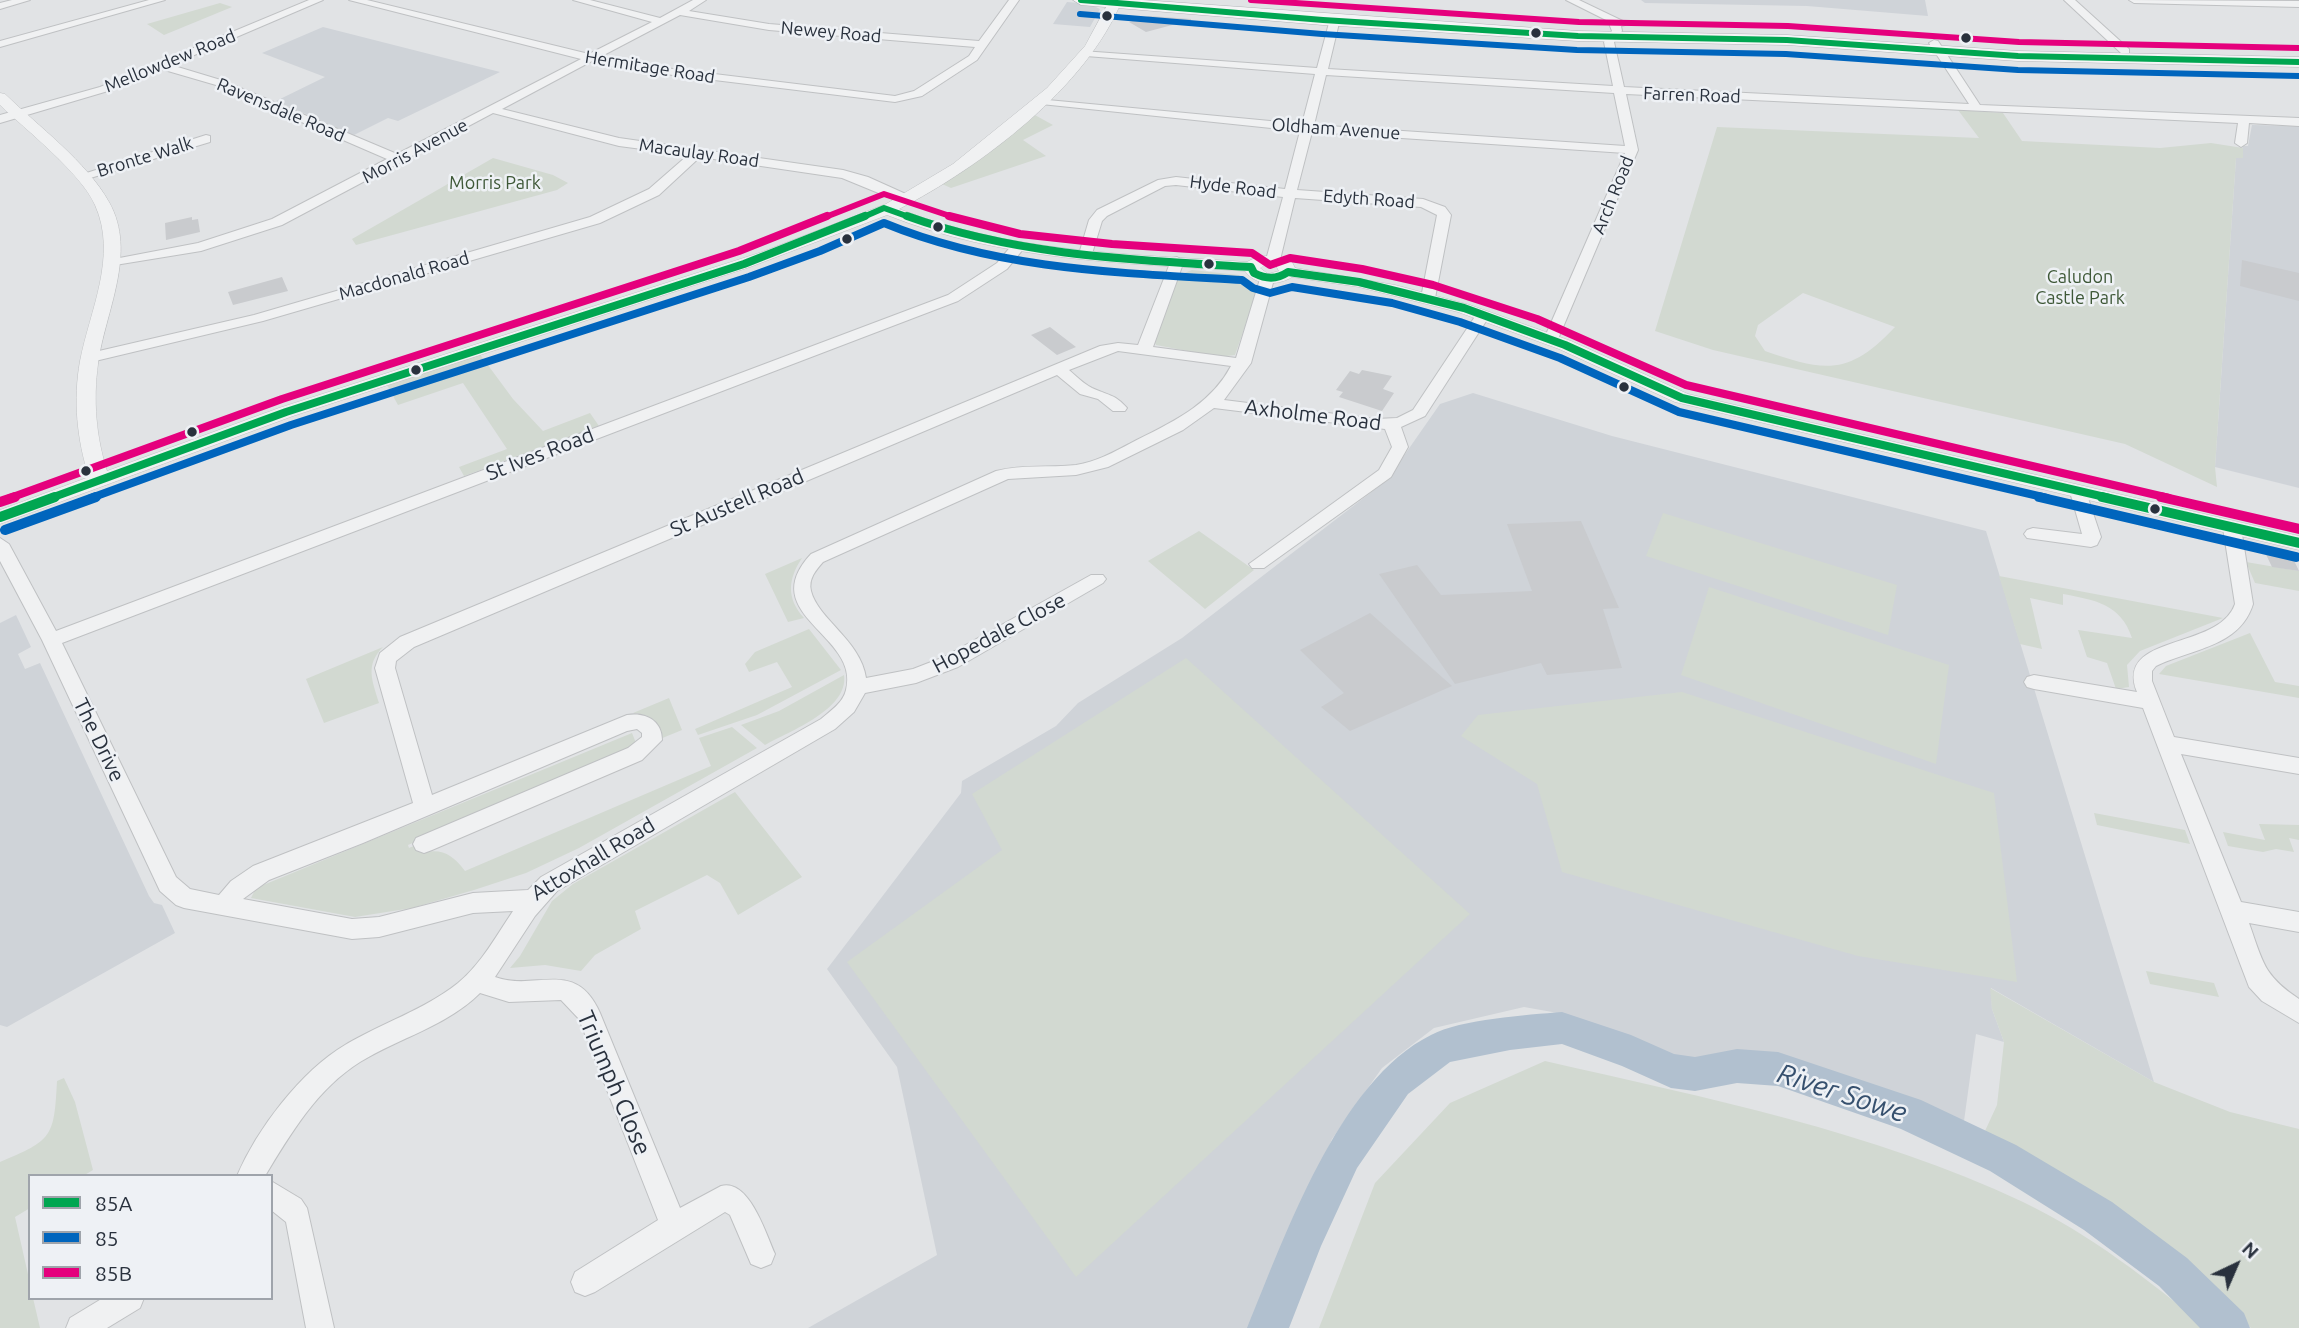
<!DOCTYPE html>
<html>
<head>
<meta charset="utf-8">
<style>
	body { margin:0 }
	#map { position:relative; width:2299px; height:1328px; overflow:hidden; background:#e1e3e5; font-family:Ubuntu,sans-serif }
	canvas { display:block }
	.legend { position:absolute; left:28px; top:1174px; width:245px; height:126px; box-sizing:border-box; background:#eef1f5; border:2px solid #9fa4ab; margin:0; padding:9px 12px; list-style:none; font-size:21px; color:#29313d }
	.legend li { display:flex; align-items:center; gap:14px; height:35px }
	.legend b { width:35px; border:2px solid #9fa4ab }
	.north { position:absolute; left:2201px; top:1230px; width:70px; height:70px; -webkit-text-stroke:5px #eef1f5; paint-order:stroke; rotate:44deg; font-size:19px; font-weight:700; line-height:28px; text-align:center; color:#29313d }
	.north::after { content:''; display:block; margin:auto; width:24px; height:32px; background:#29313d; clip-path:polygon(50% 0,100% 100%,50% 72%,0 100%) }
</style>
</head>
<body>
<div id="map">
<canvas width="2299" height="1328"></canvas>
<ul class="legend">
<li><b style="height:9px;background:#00a651"></b>85A</li>
<li><b style="height:9px;background:#0065bd"></b>85</li>
<li><b style="height:9px;background:#e5007d"></b>85B</li>
</ul>
<div class="north">N</div>
</div>
<script>
const g = document.querySelector('canvas').getContext('2d');
g.lineJoin = 'round';
function paint(path, color) {
  g.fillStyle = color;
  g.fill(path, 'evenodd');
}
function trace(path, color, width, dash) {
  g.strokeStyle = color;
  g.lineWidth = width;
  g.lineCap = dash ? 'butt' : 'round';
  g.setLineDash(dash || []);
  g.stroke(path);
}
function label(font, color, halo, rows, align = 'center') {
  g.font = font + ' Ubuntu,sans-serif';
  g.lineWidth = 5;
  g.setLineDash([]);
  g.textBaseline = 'middle';
  g.strokeStyle = halo;
  g.fillStyle = color;
  for (const [text, x, y, turn = 0] of rows) {
    g.save();
    g.translate(x, y);
    g.rotate((+turn || 0) * Math.PI / 180);
    g.textAlign = isNaN(turn) ? turn : align;
    if (halo) g.strokeText(text, 0, 0);
    g.fillText(text, 0, 0);
    g.restore();
  }
}
paint(new Path2D(`
	M1641 0H1925L1928 16 1807 6 1645 3Z
	M1067 2 1090 4 1100 9 1090 27 1053 24Z
	M323 27 500 72 398 121 388 118 354 135 276 101 325 77 262 53Z
	M2252 125 2299 126V488L2215 467 2236 158 2243 148 2241 146H2248Z
	M1473 393 1612 436 1986 531 2154 1082 1991 988 1992 1009 2004 1042 1976 1034 1964 1121 1908 1099 1782 1055 1734 1056 1689 1061 1558 1013 1524 1007 1434 1028 1382 1068 1332 1139 1252 1328H808L937 1255 897 1067 827 969 961 793 962 781 1056 726 1078 703 1182 638 1387 480 1440 404Z
	M16 615 31 647 18 654 25 669 40 663 149 896 154 903 162 905 175 933 7 1027 0 1025V623Z`), '#cfd3d8');
paint(new Path2D(`
	M220 3 232 7 164 35 147 24Z
	M1958 110 2003 113 2022 141 2160 148 2211 143 2243 148V158H2236L2215 467 2217 487 2125 444 1713 350 1655 331 1717 127 1979 138ZM1803 293 1895 327C1849 376 1825 372 1765 351L1755 336 1758 325Z
	M1033 114 1053 125 1023 140 1046 156 951 188 942 184Z
	M493 158 553 175 568 183 557 190 356 245 352 239Z
	M1192 270 1239 275 1257 292 1235 355 1219 357 1156 345 1154 341 1179 275Z
	M479 353 513 399 543 431 590 413 599 426 464 476 459 467 507 449 463 383 398 405 387 385Z
	M1663 513 1897 585 1888 635 1646 556Z
	M1199 531 1254 570 1205 609 1148 561Z
	M802 558C788 579 786 598 804 618L788 622 765 574Z
	M2246 562 2299 571V591L2255 583Z
	M1999 576 2223 618 2140 651 2127 665 2129 687 2116 689 2107 663 2087 657 2078 630 2132 638C2121 604 2095 600 2063 594V605L2030 598 2042 649 2020 644Z
	M1709 587 1949 665 1936 764 1681 675Z
	M809 629 841 670 757 715 698 735 695 729 792 687 777 662 749 672 745 664 755 652Z
	M2250 633 2275 682 2299 686V698L2159 674 2166 666Z
	M383 647C365 665 372 680 379 703L324 723 306 679Z
	M1186 658 1470 914 1076 1277 847 962 1002 850 972 794Z
	M844 675C849 709 790 731 765 745L741 725 779 711Z
	M1682 692 1994 793 2017 982 1858 956 1562 872 1537 784 1461 736 1478 715Z
	M669 698 682 730 660 739C661 721 650 714 633 713Z
	M732 727 757 748 579 848 526 873 474 890 412 908 355 917 251 898 256 888 632 733 636 743 633 746 408 845 409 848 418 844 421 853C442 848 452 854 465 871L711 766 699 738Z
	M735 792 802 877 738 915 720 883 707 875 635 911 641 929 595 955 581 971 545 965 510 968 520 956 552 901 573 884Z
	M2094 813 2185 830 2190 844 2097 825Z
	M2259 824 2299 825V840L2289 838 2294 852 2276 849 2263 852 2228 846 2223 832 2265 840Z
	M2146 971 2214 983 2219 997 2150 984Z
	M1990 988 2154 1082 2230 1112 2299 1129V1328H2251L2130 1222 1985 1131 1997 1105 2004 1042 1992 1009Z
	M1545 1061C1707 1098 1872 1131 2023 1202 2090 1234 2150 1281 2207 1328H1319L1375 1183 1450 1103Z
	M64 1078 75 1102 93 1170 83 1176H30V1208L15 1217 30 1283V1298H33L40 1328H0V1162C53 1140 54 1137 57 1081Z`), '#d2d9d1');
paint(new Path2D(`
	M1562 1012 1631 1035 1674 1054 1695 1057 1737 1049 1778 1052 1921 1100 2016 1145 2112 1202 2187 1258 2244 1313 2250 1328H2200L2159 1286 2084 1230 1990 1171 1901 1129 1778 1086 1737 1083 1695 1091 1671 1088 1622 1066 1562 1044 1510 1050 1450 1062 1408 1094 1357 1168 1321 1246 1289 1328H1247C1285 1237 1338 1081 1431 1035 1461 1019 1527 1015 1562 1012Z`), '#b1c0cf');
paint(new Path2D(`
	M1149 16 1191 19V20L1146 32 1129 22Z
	M192 217V220L198 219 200 232 166 240 165 223Z
	M2242 260 2299 273V301L2240 286Z
	M282 277 288 291 233 305 228 292Z
	M1050 327 1076 347 1057 355 1031 335Z
	M1362 370 1392 376 1383 389 1394 393 1382 411 1339 397 1343 392 1336 390 1350 371 1359 374Z
	M1581 521 1619 608 1603 609 1622 668 1547 675 1541 663 1455 684 1379 574 1417 565 1441 595 1532 591 1507 524Z
	M2261 544 2289 550 2299 571 2272 567Z
	M1370 613 1452 686 1350 731 1321 707 1344 693 1300 650Z`), '#c9cbce');
const minor = new Path2D(`
	M12 0H30L0 9V3Z
	M149 0H165L0 47V41Z
	M309 0H323L171 65 224 81 397 154 581 59 349 0H367L589 54 652 22 573 0H590L660 18 693 0H706L689 11 769 24 979 41 1009 0H1019L977 60 922 96 895 102 624 69 592 61 502 109 619 138 843 170 868 177 908 195V201H898L842 178 700 157 659 195 600 223 263 321 91 362 86 360 83 357 86 354 254 315 590 217 649 189 688 155 619 146 493 113 282 225 201 251 109 266V260L198 243 272 219 387 159 216 85 161 69 108 91 0 123V115L100 87ZM680 15 769 30 975 47 969 56 914 91 895 96 624 63 600 57Z
	M1566 0H1579L1629 24 1621 26 1622 31 1614 42 1624 87 1969 104 1929 43 1934 40 1938 41 1980 105 2299 118V126L2249 123 2247 143 2241 147 2235 143 2238 123 1626 94 1638 150 1558 339 1551 343 1544 339 1625 153 1312 132 1297 190 1423 199 1445 207 1451 215 1435 298 1428 302 1421 298 1437 215 1421 207 1295 198 1280 260 1273 264 1266 260 1283 197 1176 185 1165 186 1107 216 1102 221 1091 257 1086 258 1079 254 1089 220 1097 210 1158 180 1176 177 1285 189 1300 131 1041 104 1035 101 1037 99 1302 124 1315 74 1086 56 1082 55V51L1317 68 1329 23 1334 20 1339 23 1328 69 1613 86 1604 42 1612 31 1608 21ZM1326 75 1614 93 1625 146 1314 125Z
	M2064 0H2075L2129 49V53H2121Z
	M2129 0 2299 1V7L2134 3Z
	M206 135 210 136V142L87 179H79L77 176Z
	M1017 244 1024 248 1007 269 958 301 62 643 176 877 190 889 219 895 231 881 253 866 413 803 375 668 380 653 400 637 1100 346 1118 343 1138 345 1172 258 1177 257 1184 261 1153 347 1236 358 1260 279 1267 275 1274 279 1251 363 1224 400 1376 419 1397 418 1413 410 1478 312 1483 311 1490 315 1425 416 1401 427 1408 447 1391 477 1264 568H1252L1249 564 1379 470 1392 447 1385 429 1214 408 1183 430 1108 467 1076 475 1008 479 823 562C816 570 808 579 811 591 818 619 861 641 866 678L913 669 944 657 1091 575H1103L1106 579 1103 583 958 667 916 683 865 693 854 712 835 729 557 891 535 916 495 977C536 992 575 957 600 1013L680 1208 721 1186C749 1178 766 1234 775 1254L771 1264 761 1268 751 1264 730 1215 725 1212 595 1292 585 1296 575 1292 571 1282 575 1272 658 1220 579 1019 561 1000 509 1002 480 993C447 1026 399 1038 360 1062 317 1089 291 1133 265 1176H237C257 1129 301 1071 345 1045 382 1023 424 1010 458 983 482 963 496 936 513 911L473 913 379 937 352 939 184 908 176 905 160 891 42 640 0 561V538L9 544 56 631 948 295 997 263 1012 245ZM1118 351 1231 366C1210 406 1170 423 1131 443 1114 452 1096 462 1076 465 1049 468 1023 464 996 471L811 554C754 615 861 635 846 690 843 703 830 711 821 719L541 877 528 890 473 893 379 917 352 919 243 899 269 880 363 843 627 731 637 729 642 733V737L628 748 416 838 413 844 416 850 424 853 432 850 642 760 662 740C662 720 645 712 627 715L432 795 395 668 396 661 414 647 1057 375 1080 394 1098 399 1113 411H1125L1127 408C1115 394 1107 395 1092 388 1084 384 1076 376 1069 370Z
	M2078 486 2086 492 2101 537 2097 545 2091 547 2027 538 2024 534 2027 530 2033 528 2082 534 2070 492Z
	M2232 522 2241 528 2253 604C2240 647 2191 649 2156 666L2152 671V681L2174 737 2299 758V774L2181 754 2241 902 2299 912V932L2249 923C2263 962 2263 975 2299 999V1023L2262 1001 2249 987 2143 708 2034 689 2027 687 2024 682 2027 677 2034 675 2137 692C2114 633 2219 651 2235 604L2223 528Z
	M271 1181 301 1199 307 1208 334 1328H306L286 1222 271 1210Z
	M103 1298H144L140 1308 107 1328H66L70 1318Z`);
const tertiary = new Path2D(`
	M1110 0H1122C1087 87 981 167 899 209 1011 253 1129 254 1247 262 1262 253 1276 255 1292 262L1295 268 1395 285 1470 305 1571 341 1688 394 2299 536V550L1675 402 1559 349 1458 312 1359 287 1292 277C1278 286 1255 286 1245 271 1123 263 1002 261 887 215L750 267 293 416 0 524V510L89 477C77 440 73 400 80 361 90 310 118 256 95 205 81 173 26 130 0 105V93L5 94C38 126 87 162 109 202 138 253 105 312 98 364 93 400 96 437 107 471L279 408 762 252 886 204 953 164 1047 88 1085 46ZM1265 265 1276 266 1279 271 1268 274 1260 268Z`);
const trunk = new Path2D(`
	M1073 0H1142L1578 31 1787 35 2018 51 2299 57V67L2018 61 1787 45 1578 41 1323 25 1081 5Z`);
trace(minor, '#bfc1c3', 2);
trace(tertiary, '#bfc1c3', 1);
trace(trunk, '#b4b6ba', 1);
paint(minor, '#f0f1f2');
paint(tertiary, '#f0f1f2');
paint(trunk, '#f5f5f6');
trace(new Path2D(`
	M1081 0 1323 20 1578 36 1787 40 2018 56 2299 62
	M861 218 884 208 912 218`), '#00a651', 6);
trace(new Path2D(`
	M907 216C1017 256 1135 260 1251 267L1254 273C1266 279 1276 280 1288 272L1359 282 1464 308 1565 345 1682 398 2109 498
	M51 498 286 412 744 264 865 216`), '#00a651', 8);
trace(new Path2D(`
	M2102 497 2299 543
	M0 517 55 497`), '#00a651', 10);
trace(new Path2D(`
	M1080 14 1322 34 1577 50 1786 54 2018 70 2299 76`), '#0065bd', 6);
trace(new Path2D(`
	M91 498 291 425 749 277 820 251 884 223C998 270 1121 273 1242 280L1253 288 1270 293 1292 287 1392 303 1460 322 1560 358 1679 412 2047 498`), '#0065bd', 8);
trace(new Path2D(`
	M2039 497 2296 557
	M5 530 96 497`), '#0065bd', 10);
trace(new Path2D(`
	M1251 0 1579 22 1788 26 2019 42 2299 48
	M823 218 884 194 956 218`), '#e5007d', 6);
trace(new Path2D(`
	M949 216 1020 234 1112 244 1252 253 1270 265 1290 258 1362 269 1433 285 1537 319 1686 385 2169 498
	M10 498 282 399 739 251 827 216`), '#e5007d', 8);
trace(new Path2D(`
	M2161 497 2299 529
	M0 502 15 497`), '#e5007d', 10);
for (const [x, y, r, color] of [
	[1107,16,6,"#29313d"],
	[1536,33,6,"#29313d"],
	[1966,38,6,"#29313d"],
	[938,227,6,"#29313d"],
	[847,239,6,"#29313d"],
	[1209,264,6,"#29313d"],
	[416,370,6,"#29313d"],
	[1624,387,6,"#29313d"],
	[192,432,6,"#29313d"],
	[86,471,6,"#29313d"],
	[2155,509,6,"#29313d"]
]) {
  const dot = new Path2D();
  dot.arc(x, y, r, 0, 2 * Math.PI);
  g.fillStyle = color;
  g.fill(dot);
  trace(dot, '#eef1f5', 2.5);
}
label('18px', '#29313d', '#eef1f5', [
	["Newey Road",831,32,5],
	["Mellowdew Road",170,61,-22],
	["Hermitage Road",650,67,9],
	["Farren Road",1692,95,2],
	["Ravensdale Road",281,110,23],
	["Oldham Avenue",1336,129,4],
	["Morris Avenue",415,151,-28],
	["Macaulay Road",699,153,8],
	["Bronte Walk",145,157,-17],
	["Hyde Road",1233,187,7],
	["Arch Road",1613,195,-68],
	["Edyth Road",1369,199,4],
	["Macdonald Road",404,276,-16]
]);
label('18px', '#3e5837', '#eef1f5', [
	["Morris Park",495,183],
	["Caludon",2080,277],
	["Castle Park",2080,298]
]);
label('21px', '#29313d', '#eef1f5', [
	["Axholme Road",1313,415,7],
	["St Ives Road",540,454,-21],
	["St Austell Road",737,503,-23],
	["Hopedale Close",999,633,-28],
	["The Drive",99,740,64],
	["Attoxhall Road",593,859,-31]
]);
label('24px', '#29313d', '#eef1f5', [
	["Triumph Close",614,1083,67]
]);
label('italic 28px', '#36506e', '#eef1f5', [
	["River Sowe",1842,1093,18]
]);
</script>
</body>
</html>
